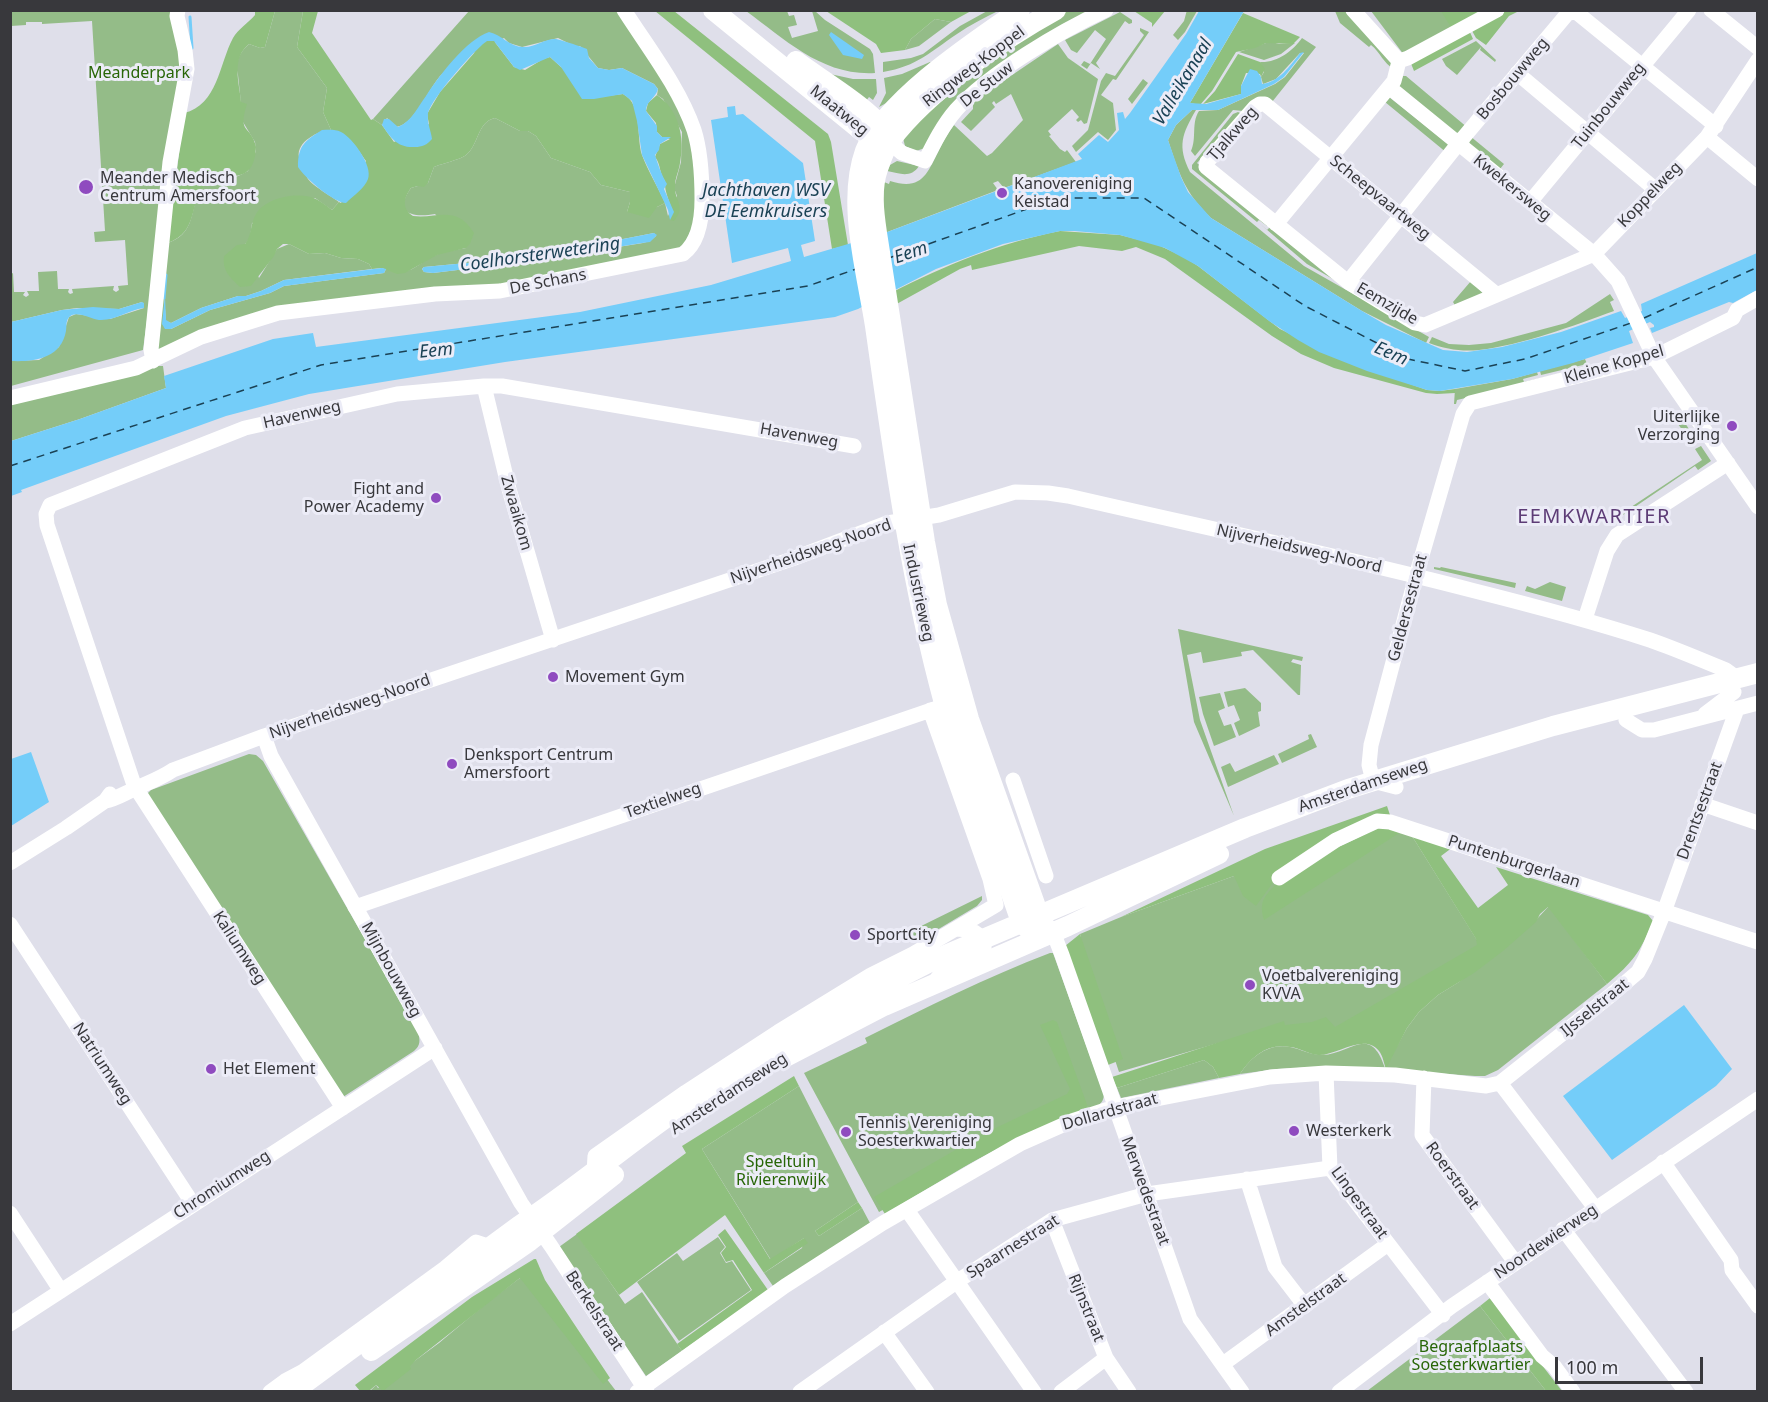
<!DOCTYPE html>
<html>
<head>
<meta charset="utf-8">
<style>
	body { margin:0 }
	#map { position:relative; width:1768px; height:1402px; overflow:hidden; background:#dfdfea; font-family:"Noto Sans",sans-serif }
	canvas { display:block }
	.frame { position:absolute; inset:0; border:12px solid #38383c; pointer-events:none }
	.scale { position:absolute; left:1555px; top:1357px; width:148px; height:27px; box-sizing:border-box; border:3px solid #38383c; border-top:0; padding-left:8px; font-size:18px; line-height:21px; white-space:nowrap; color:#38383c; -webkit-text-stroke:4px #ececf7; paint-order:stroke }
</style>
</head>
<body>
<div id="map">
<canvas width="1768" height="1402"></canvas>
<div class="frame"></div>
<div class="scale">100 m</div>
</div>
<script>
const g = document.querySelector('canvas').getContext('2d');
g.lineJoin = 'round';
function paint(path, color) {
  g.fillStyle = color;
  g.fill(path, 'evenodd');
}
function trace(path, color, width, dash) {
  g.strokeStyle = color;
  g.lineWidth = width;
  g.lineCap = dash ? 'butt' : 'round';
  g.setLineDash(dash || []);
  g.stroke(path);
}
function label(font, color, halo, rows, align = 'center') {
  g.font = font + ' "Noto Sans",sans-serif';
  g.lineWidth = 6;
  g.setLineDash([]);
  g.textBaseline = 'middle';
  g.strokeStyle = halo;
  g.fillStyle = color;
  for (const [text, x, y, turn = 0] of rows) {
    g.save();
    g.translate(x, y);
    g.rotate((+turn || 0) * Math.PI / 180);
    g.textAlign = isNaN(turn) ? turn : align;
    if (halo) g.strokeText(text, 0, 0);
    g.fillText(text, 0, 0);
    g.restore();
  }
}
paint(new Path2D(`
	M989 10 998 11C984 18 970 25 957 34 930 52 918 66 883 72V62L911 58 923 54 960 26Z
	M1187 10 1197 11 1185 32 1178 40 1173 35 1184 21Z
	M10 11H174L184 73 168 161 143 350 11 386V361L39 360 59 347 69 317 76 314 110 319 144 308 142 302 119 309 77 308 62 310 11 322V274L13 273 14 292H25L23 295 26 297 29 295 27 291H39L38 272 57 271 58 289H69L68 292 70 294 73 293 72 289 114 286 113 290 116 292 119 290 118 286 128 285 125 240 95 242 94 232 105 231 92 21 42 24V22H26V25L11 26Z
	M275 11H303L297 47 327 88 323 112 331 130C319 130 296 142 299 157 300 163 305 174 308 179 313 186 331 196 339 202L332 210 315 198 252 223 250 238 245 244 259 278 277 249 289 244 309 254 325 253 341 258 358 259 369 264 372 269 284 280 261 291 246 296H238L201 308 171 323 166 321 164 295 165 329H171L210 310 270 293 284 286 376 274 384 273 386 269C411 279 417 262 438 254 446 251 457 250 466 248L435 214C412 218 393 213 411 188L428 183 434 167C441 164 462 159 466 155 479 145 477 122 495 118L520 131H528L536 136 551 158 590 172 601 185 630 192V202L627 212 657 207 665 203 668 216 677 196 674 188 681 162 682 132 663 99 657 95 658 89 654 84 622 68 609 70 598 68 580 46H574L558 38 522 47 509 43 504 38C482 50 452 60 437 80 427 93 412 127 395 127L387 118 382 125 373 119 469 11H620L687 116 700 211 681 251 532 282 336 302 157 350 168 243C201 231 186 202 207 183 215 176 226 179 235 177 239 176 244 173 248 171L256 151 255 142 243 122 238 75C234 63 240 52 249 44L260 48 265 47ZM654 233 656 236 650 241 643 243 531 261 433 273 424 272 422 269 424 267 530 257Z
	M746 11H787L789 16 794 15 797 25 788 27 792 38 818 31 812 11H815L825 20 870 49 873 54 875 73C822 76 786 40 746 11Z
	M1066 11H1098L1027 51 925 148 916 151 905 146 903 138 934 104 1027 34Z
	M1335 11H1347L1389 55 1393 68C1384 64 1380 52 1371 45L1369 47 1340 23Z
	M1371 11H1487L1404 55Z
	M1120 12 1132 20V23L1129 24 1125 21 1096 63 1100 69 1091 63 1087 69 1081 65 1084 61 1090 64 1106 39 1095 30 1077 53 1071 50 1065 40Z
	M935 19 951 22 919 46 905 50 911 39Z
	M1140 28 1149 32 1116 80 1113 79 1101 95 1113 103 1116 130 1108 140 1098 132 1076 152 1072 146 1088 130 1101 81 1106 73 1115 76 1144 35 1140 31Z
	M1302 38 1316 47 1272 102 1243 111 1233 110 1195 156 1191 151C1197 138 1191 123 1199 111L1218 110 1275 84 1285 77 1304 53H1300L1276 79 1263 84 1261 77 1264 72 1260 62C1277 63 1293 51 1302 38Z
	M1476 41 1496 60 1495 62 1480 50 1481 47 1457 75 1446 66 1442 59Z
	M1272 42 1279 44 1295 43 1281 54 1264 60 1239 52 1266 43Z
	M1058 44 1068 58 1098 79 1087 123 1084 124 1081 120 1078 122 1076 120 1079 117 1072 109 1048 131 1051 135 1049 136 1060 149 1065 152 1067 150 1076 162 1004 188 998 181 993 183 998 190 882 234 884 182 889 184 890 181C922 191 927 174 939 150 943 141 948 133 954 125L987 156 992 153 1023 120 1011 94 996 104 994 101 992 103 995 107 971 131 961 122 973 109V103L981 96Z
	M930 62 931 63 888 102 879 107 886 93 884 78 902 74Z
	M830 74 853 79H876L877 93 873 100 869 97 863 105Z
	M1403 76H1406L1468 128 1464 132 1456 133 1399 87Z
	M1143 79 1148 83 1132 104 1128 99Z
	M1389 97 1448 144 1447 153 1385 102Z
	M1192 110H1196C1182 134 1177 146 1190 172L1304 266 1429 337 1426 343 1362 311 1211 218C1185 193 1179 174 1168 140L1176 125Z
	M1238 112 1242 114 1197 163 1270 223 1267 226 1259 220 1257 222 1192 169V165L1233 114Z
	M1470 136 1504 164 1500 169 1469 146Z
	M897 161 919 166C911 178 901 174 887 171L890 165Z
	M1259 223 1267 230 1272 225 1345 286 1307 264Z
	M1471 281 1484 294 1456 307 1453 302Z
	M1610 294 1614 300 1610 302 1614 311C1573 326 1522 345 1479 350 1462 352 1445 349 1429 343L1432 337 1449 344 1469 345 1491 343 1566 323Z
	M1585 359 1587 364 1541 375 1540 371Z
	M153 366H163L166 388 80 419 11 441V405Z
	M1588 367 1564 375 1457 400 1456 404H1454L1455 389 1512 379 1537 372 1538 375 1523 379 1524 382Z
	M1683 420 1695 438 1690 441 1678 424Z
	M1701 446 1711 461 1698 470 1695 466 1623 515 1622 513 1702 460 1695 449Z
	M1434 567 1440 568 1441 567 1516 583 1515 588 1434 569Z
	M1550 582 1566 587 1562 601 1525 591 1527 586 1535 589Z
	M1178 629 1303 657 1302 661 1293 659 1291 662 1301 665 1300 695H1298L1253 650 1241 652 1242 656 1203 663 1201 652 1187 655 1200 720 1234 816 1194 722Z
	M1245 688 1261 703V711L1258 712 1260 726 1239 736 1234 723 1240 720 1234 705 1228 707 1224 692Z
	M1220 693 1225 708 1218 711 1224 726 1231 724 1236 737 1214 746 1203 714 1199 697Z
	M1311 734 1317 747 1282 763 1278 754 1309 739 1308 735Z
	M249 754 256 755 263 761 418 1032C420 1040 421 1045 414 1051L343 1097 147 794 151 790Z
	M1274 755 1279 764 1228 787 1221 767 1230 763 1235 772Z
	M1407 828 1480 945 1337 1028 1256 1032 1119 1072 1075 940 1081 937 1080 934 1121 917 1234 876Z
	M982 896V900L977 906 917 942 914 940 911 931Z
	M1549 906 1607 984 1498 1070 1485 1076H1475L1335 1066 1277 1069 1240 1074C1251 1057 1268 1043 1290 1047 1301 1049 1310 1055 1322 1055 1351 1054 1370 1023 1385 1068L1407 1028 1419 1012 1438 995 1459 982 1535 921Z
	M1050 953H1053L1104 1095C1103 1105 1097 1106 1089 1110L1085 1102 879 1212 804 1073 867 1043 865 1038C925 1008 987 977 1050 953Z
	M1204 1060 1213 1067 1219 1078 1121 1098 1117 1088Z
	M799 1086 858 1202 815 1231 819 1236 862 1208 870 1223 773 1286 764 1273 802 1248 804 1238 771 1260 702 1149Z
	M577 1234 625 1304 642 1292 682 1351 646 1376 559 1247Z
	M718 1237 725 1247 720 1253 726 1263 732 1261 751 1290 679 1341 637 1282 677 1253 683 1261Z
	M528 1276 616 1391 369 1392 376 1385 378 1388 439 1343 488 1302 520 1278Z
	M1480 1306 1546 1391H1367Z`), '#94bc88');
paint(new Path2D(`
	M255 11H275L265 47 260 48 249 44C231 59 239 81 241 102L247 104C237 135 251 124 256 147 254 191 222 168 207 183 187 204 200 231 168 243L184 113C218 105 219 64 233 38 238 29 248 23 255 15Z
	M303 11H318L312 33 371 120 373 119 382 125 394 142 429 124 427 114 440 92 482 44 487 41H494L514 67 525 70 543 59 550 57 561 67 607 96 623 94C643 104 636 137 642 155 648 171 658 187 665 203L657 207 649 218 627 212 630 202V192L601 185 590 172 551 158 536 136 528 131H520L495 118C477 122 479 145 466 155 462 159 441 164 434 167L428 183 424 187 418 186 411 188C404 198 401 208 413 216 438 219 456 204 474 233L470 244 466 248 437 255 405 273 397 274 382 268 372 269 369 264 358 259 341 258 325 253 309 254 289 244H283L277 249 274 256 251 286 240 287C230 277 222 271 224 256L237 245 245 244C252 235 250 224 256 214 266 197 299 191 316 199 322 202 327 206 332 210L339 202 341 203 366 161C356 147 349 134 331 130L323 112 327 88 297 47Z
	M655 11H674L828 134 831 142 848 245 832 249 815 141Z
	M826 11V10L971 11 951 22 935 19 911 39 905 50 881 53 876 44Z
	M1134 11 1165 10V11L1152 27V23Z
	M1441 11H1486L1452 29Z
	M1505 11H1519L1509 16 1486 45 1476 38 1471 29Z
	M1243 13 1300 37 1293 44 1266 43 1255 48 1236 52 1212 91 1200 105 1190 103Z
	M1469 30 1473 39 1414 71 1410 61Z
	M1238 54 1260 62 1265 69 1261 77 1260 74 1246 73 1241 86V94L1203 104 1215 91Z
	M657 95C679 110 685 137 680 163 679 171 675 178 675 186 674 201 687 206 674 221L670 220 673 215C671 203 664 193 665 181 659 174 661 164 655 157L660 144 670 139 662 137 657 132 656 123 646 111 648 103Z
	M1060 231 1120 235 1156 244 1184 257 1198 266 1280 329 1351 363 1427 390 1440 391 1455 389V393L1437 394 1426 393 1334 368 1301 354 1272 336 1165 259 1136 247 1122 251 1079 246 972 270 971 265 960 269 893 306 891 293C945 265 1000 243 1060 231Z
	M1387 806 1392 821 1277 877 1256 906 1243 896 1234 876 1121 917 1265 849Z
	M1374 826 1407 828 1453 847 1441 856 1478 908 1508 885 1496 867 1648 915 1653 921C1640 953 1633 962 1607 984L1548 907 1540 914 1536 922 1503 951 1474 973 1438 995 1419 1012 1407 1028 1386 1069C1384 1064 1383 1056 1379 1051 1365 1032 1336 1056 1318 1055 1308 1054 1300 1048 1290 1047 1268 1043 1252 1056 1240 1074L1219 1078 1213 1067 1204 1060 1117 1088 1112 1077 1284 1021 1285 1025 1312 1022 1326 1017 1335 1027 1477 945 1476 939 1407 828 1264 920C1262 914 1261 907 1263 901 1277 872 1345 839 1374 826Z
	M1080 934 1123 1059 1108 1065 1065 946Z
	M1053 1020 1057 1022 1089 1110 1017 1139 979 1158 885 1214 874 1197 983 1134 1067 1094 1070 1089 1040 1025Z
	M794 1076 799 1086 702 1149 770 1259 804 1238 808 1243 764 1273 725 1215 619 1295 576 1234 686 1153 682 1146Z
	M858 1202 862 1208 819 1236 815 1231Z
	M725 1229 768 1290 682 1351 677 1344 752 1290 733 1260 726 1262 721 1253 726 1247 718 1235Z
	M534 1259H536L545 1280 610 1378 603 1384 520 1278 416 1360 410 1366 411 1369 383 1391 376 1385 369 1391H360L355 1385 472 1297Z
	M1490 1298 1562 1391H1546L1480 1306Z`), '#8fc07e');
paint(new Path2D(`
	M1199 11H1244L1190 103 1206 104 1241 94V86L1250 69 1257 71 1261 77 1262 84C1279 82 1290 66 1300 53L1304 52 1284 77 1274 84 1218 110H1192L1176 125 1168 140 1181 177 1188 192 1211 218 1362 311 1386 325 1443 350 1467 352 1502 347 1561 332 1621 311 1625 318 1642 311 1641 304 1757 253V290L1733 303 1729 302 1652 333 1650 328 1654 327V325L1650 322 1629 331 1633 343 1573 363 1512 379 1440 391 1427 390 1367 371 1319 352 1298 340 1269 321 1198 266 1165 248 1120 235 1074 231H1060L1003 244 936 269 858 309 835 317 505 362 309 394 226 416 21 490 22 492 11 496V441L80 419 166 388 164 376 273 339 313 333 316 347 580 312 711 285 791 261 788 248 732 263 711 120 728 117 727 107 735 106 736 115 743 114 803 163 815 241 801 245 804 257 882 234 1082 159 1078 154 1099 135 1108 142 1119 130 1117 113 1123 112 1125 119 1130 113 1186 34Z
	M489 32C502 35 510 47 523 47 534 48 544 39 555 39 559 39 582 47 587 49L589 58 598 68 609 70 622 68 654 84 658 89C656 98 646 101 646 111L657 126V132L662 137H671L660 144 659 150 655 155C658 164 661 174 667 184L664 189 674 212 670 220 668 210 642 155 637 121 632 101 623 94 594 99H582L561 67 550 57 520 70 514 67 494 41H487C475 49 428 102 428 115 427 123 431 131 432 139 427 145 422 147 415 147 397 148 391 138 382 125L384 119H389L398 127C412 121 417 108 426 96 438 77 467 39 489 32Z
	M831 32 864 55 862 59 843 55 829 35Z
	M322 130C328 130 335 129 341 132 353 138 373 166 368 179 365 188 353 196 346 203 334 203 305 178 298 167 298 145 305 141 322 130Z
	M654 233 657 235 650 242 642 243 531 261 433 273 424 272 422 269 424 267 530 257Z
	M382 268 386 269 384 273 284 286 270 293 210 310 171 329H165L162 324 165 295 166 320 171 323 201 308 238 296H246L261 291 284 280Z
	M142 302 144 303V308C128 310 115 321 99 320 91 319 80 312 72 315 65 319 67 325 66 331 61 359 33 362 11 361V322L62 310 93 307 119 309Z
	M31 752 49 802 11 826V759Z
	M1684 1005 1732 1069 1716 1086 1612 1160 1563 1096Z`), '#74cdf9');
trace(new Path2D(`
	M190 17 192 48
	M164 298 166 275`), '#74cdf9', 3);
trace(new Path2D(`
	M889 258 1058 198H1144L1305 306 1408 359 1465 371 1525 359 1631 323
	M1644 318 1758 267
	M10 466 321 365 808 286 856 269`), '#1b4255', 1.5, [8, 6]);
trace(new Path2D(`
	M1353 10 1399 61
	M1711 10 1758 48
	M1399 61 1408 58 1497 10
	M1517 73 1656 190
	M1389 87 1594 254 1618 281 1654 357 1758 507
	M1707 137 1758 179
	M889 142 902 153 925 161C934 143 943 125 956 110 989 73 1061 31 1106 10
	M1530 202 1689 10
	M1276 224 1394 81 1399 61
	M1348 282 1458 144 1568 13 1576 12 1716 126
	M1496 294 1265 104H1260L1255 107 1207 162 1206 167 1348 282 1415 323 1425 325 1594 254 1707 137 1758 60
	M153 361 151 350 170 162 187 69 185 50 177 16 178 10
	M484 386 509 489 553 640
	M10 398 136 368 201 337 278 313 435 294 500 291 683 254C699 242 702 218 702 199 702 177 701 152 694 130 679 87 649 49 624 10
	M1585 619 1607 551 1617 535 1728 463
	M1705 714 1734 692
	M1626 720 1642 730H1654L1758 703
	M264 736 271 756 521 1203 551 1246 647 1392
	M1013 780 1046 876
	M1396 787 1373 781 1369 765 1371 745 1416 576 1463 414 1470 403 1654 357 1733 318 1737 310 1758 298
	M105 801C117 799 126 792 137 788 150 782 161 778 173 770L264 736 792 559 887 523 939 515 1015 492 1048 493 1068 496C1202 527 1337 555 1471 590 1531 605 1591 621 1650 640 1676 649 1701 660 1726 670L1737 678
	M1702 804 1758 823
	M10 863 66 828 105 801 110 794
	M1279 878 1336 840 1377 821 1390 822 1758 942
	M355 907 937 708
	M1039 915 1053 932 1062 955 1190 1319 1242 1392
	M10 924 193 1204
	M933 984 945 968 984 947C980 930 971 930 956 929
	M1326 1073 1330 1168 1443 1315
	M1424 1078 1422 1135 1515 1262
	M1500 1083 1595 1208
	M343 1108 134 785 47 525 46 514 50 505 245 428 397 394 484 386H502L854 446
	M1663 1162 1731 1260 1732 1270 1758 1306
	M594 1173 595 1156 686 1092 778 1032 871 975 913 954 996 905 990 879 930 710
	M1247 1179 1275 1267 1305 1306
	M907 1210 1034 1392
	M10 1213 61 1291
	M1052 1220 1106 1358 1129 1392
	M1563 1229 1686 1392
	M1487 1282 1542 1356 1554 1366 1573 1392
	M10 1324 435 1048
	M884 1332 927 1392
	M1223 1364 1388 1244
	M270 1392 285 1381 302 1372 445 1268 476 1242 491 1247
	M637 1392 785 1286 883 1223 1020 1144 1072 1121 1115 1107 1270 1077 1326 1073 1395 1075 1486 1086 1500 1083 1611 995 1638 972 1645 959 1664 912 1737 709
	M800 1392 956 1282 1052 1220 1147 1194 1330 1168
	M1061 1392 1106 1358
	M1339 1392 1452 1306 1758 1099`), '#fff', 15);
trace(new Path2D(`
	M713 10 858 128 872 138 884 142
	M1020 10C975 41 885 100 865 151 846 203 867 273 875 326 893 452 910 579 944 703 951 727 960 751 969 774 986 823 1004 873 1021 922L1030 931
	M796 61C818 78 879 113 888 137
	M1035 927 1039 915 969 719 937 605 925 542 877 233C874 213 871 189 878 169 881 160 885 148 891 140 927 92 1003 39 1056 10
	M782 1059 884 1006 1068 926 1219 854
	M371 1351 530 1241 614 1175
	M293 1392 520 1225C572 1191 619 1151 670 1115 755 1056 844 1005 936 959L1245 828 1348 789 1553 726 1758 673`), '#fff', 20);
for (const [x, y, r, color] of [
	[86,187,8,"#8f4bbf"],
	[1002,193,6,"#8f4bbf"],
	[1732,426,6,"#8f4bbf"],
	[436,498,6,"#8f4bbf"],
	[553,677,6,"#8f4bbf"],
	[452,764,6,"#8f4bbf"],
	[855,935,6,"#8f4bbf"],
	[1250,985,6,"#8f4bbf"],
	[211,1069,6,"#8f4bbf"],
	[1294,1131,6,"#8f4bbf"],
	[846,1132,6,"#8f4bbf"]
]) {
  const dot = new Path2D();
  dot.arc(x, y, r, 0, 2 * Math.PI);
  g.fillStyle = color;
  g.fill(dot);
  trace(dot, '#ececf7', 2);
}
label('16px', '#38383c', '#ececf7', [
	["Ringweg-Koppel",974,67,-37],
	["Bosbouwweg",1513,79,-50],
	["De Stuw",987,85,-38],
	["Tuinbouwweg",1609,106,-51],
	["Maatweg",839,111,39],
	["Tjalkweg",1233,134,-49],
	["Kwekersweg",1512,188,39],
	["Koppelweg",1650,195,-46],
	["Scheepvaartweg",1380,198,39],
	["De Schans",548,282,-11],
	["Eemzijde",1387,304,30],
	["Kleine Koppel",1614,365,-16],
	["Havenweg",302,415,-13],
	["Havenweg",799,436,10],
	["Zwaaikom",516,513,74],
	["Nijverheidsweg-Noord",1299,549,13],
	["Nijverheidsweg-Noord",811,552,-19],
	["Industrieweg",918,593,78],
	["Geldersestraat",1408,608,-75],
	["Nijverheidsweg-Noord",350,707,-19],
	["Amsterdamseweg",1363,786,-19],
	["Textielweg",663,801,-19],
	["Drentsestraat",1700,811,-70],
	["Puntenburgerlaan",1514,862,18],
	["Kaliumweg",239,948,57],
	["Mijnbouwweg",391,970,61],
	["IJsselstraat",1595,1008,-39],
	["Natriumweg",102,1064,57],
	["Amsterdamseweg",729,1094,-33],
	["Dollardstraat",1110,1112,-16],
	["Roerstraat",1452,1176,54],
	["Chromiumweg",222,1185,-33],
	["Merwedestraat",1145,1191,70],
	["Lingestraat",1359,1203,54],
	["Noordewierweg",1546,1242,-34],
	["Spaarnestraat",1013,1247,-32],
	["Amstelstraat",1306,1305,-36],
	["Rijnstraat",1086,1308,68],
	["Berkelstraat",594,1311,57]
]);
label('16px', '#286607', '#ececf7', [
	["Meanderpark",139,73],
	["Speeltuin",781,1162],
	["Rivierenwijk",781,1180],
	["Begraafplaats",1471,1347],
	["Soesterkwartier",1471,1365]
]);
label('16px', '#38383c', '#ececf7', [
	["Meander Medisch",100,178],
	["Centrum Amersfoort",100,196],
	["Kanovereniging",1014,184],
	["Keistad",1014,202],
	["Uiterlijke",1720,417,"right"],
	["Verzorging",1720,435,"right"],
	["Fight and",424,489,"right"],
	["Power Academy",424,507,"right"],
	["Movement Gym",565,677],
	["Denksport Centrum",464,755],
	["Amersfoort",464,773],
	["SportCity",867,935],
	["Voetbalvereniging",1262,976],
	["KVVA",1262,994],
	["Het Element",223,1069],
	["Tennis Vereniging",858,1123],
	["Soesterkwartier",858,1141],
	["Westerkerk",1306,1131]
], 'left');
label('italic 18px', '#1b4255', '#ececf7', [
	["Valleikanaal",1183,82,-59],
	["Jachthaven WSV",766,191],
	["DE Eemkruisers",766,212],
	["Eem",911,253,-19],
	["Coelhorsterwetering",540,255,-8],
	["Eem",436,351,-6],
	["Eem",1391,354,23]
]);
g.letterSpacing = '1.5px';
label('20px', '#5d3c76', '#ececf7', [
	["EEMKWARTIER",1594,517]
]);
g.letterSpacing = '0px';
</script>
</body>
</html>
